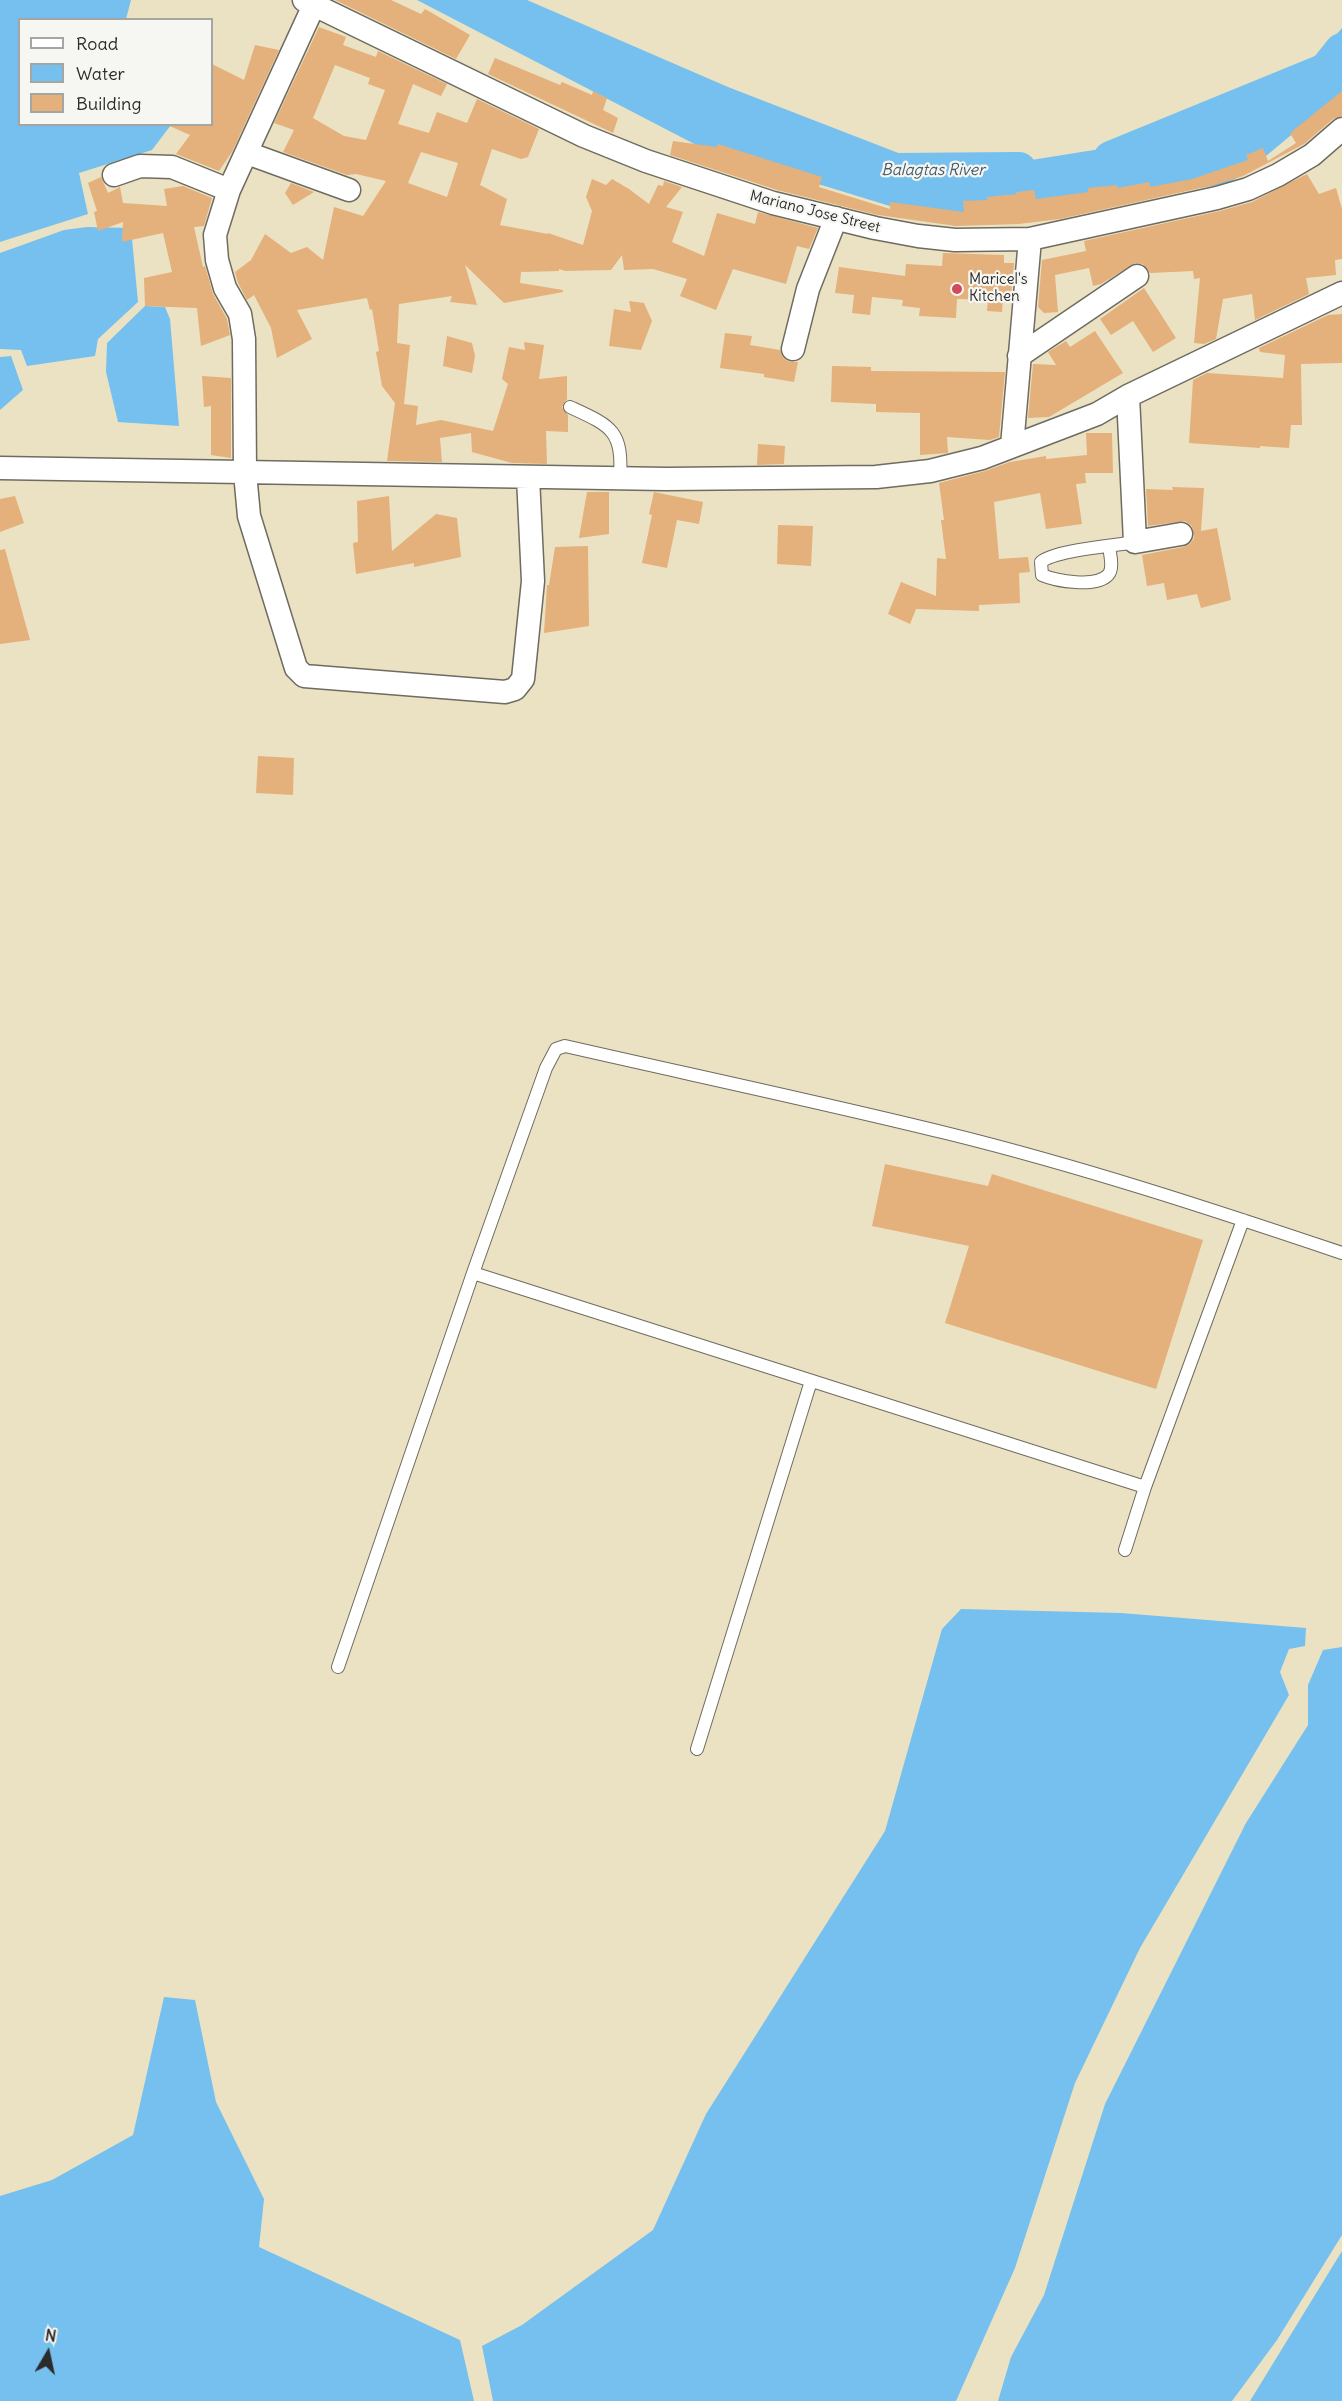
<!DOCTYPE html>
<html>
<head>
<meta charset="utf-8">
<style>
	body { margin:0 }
	#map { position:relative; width:1342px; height:2401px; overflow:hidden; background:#ebe2c3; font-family:Delius,sans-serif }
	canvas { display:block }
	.legend { position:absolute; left:18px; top:18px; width:195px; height:108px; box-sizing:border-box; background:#f6f6f2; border:2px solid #a5a5a2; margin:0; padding:8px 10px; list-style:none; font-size:18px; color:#2b2b2b }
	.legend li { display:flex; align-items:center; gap:12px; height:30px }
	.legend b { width:30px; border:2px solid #a5a5a2 }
	.north { position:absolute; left:18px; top:2323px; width:60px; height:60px; -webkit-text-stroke:4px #f6f6f2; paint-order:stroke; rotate:9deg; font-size:16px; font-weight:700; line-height:24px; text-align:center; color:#2b2b2b }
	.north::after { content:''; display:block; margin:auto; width:21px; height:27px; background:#2b2b2b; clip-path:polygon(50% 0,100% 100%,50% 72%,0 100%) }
</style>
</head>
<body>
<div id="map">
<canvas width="1342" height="2401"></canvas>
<ul class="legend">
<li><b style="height:8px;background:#fff"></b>Road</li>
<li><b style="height:16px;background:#75c0ee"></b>Water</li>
<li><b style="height:16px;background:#e4b07b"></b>Building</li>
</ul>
<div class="north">N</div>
</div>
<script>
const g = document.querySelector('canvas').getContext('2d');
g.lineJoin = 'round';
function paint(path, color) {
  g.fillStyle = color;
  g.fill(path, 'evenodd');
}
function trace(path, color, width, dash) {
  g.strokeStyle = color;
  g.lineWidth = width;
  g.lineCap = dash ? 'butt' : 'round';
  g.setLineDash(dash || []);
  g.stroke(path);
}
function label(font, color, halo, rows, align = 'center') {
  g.font = font + ' Delius,sans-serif';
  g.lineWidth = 4.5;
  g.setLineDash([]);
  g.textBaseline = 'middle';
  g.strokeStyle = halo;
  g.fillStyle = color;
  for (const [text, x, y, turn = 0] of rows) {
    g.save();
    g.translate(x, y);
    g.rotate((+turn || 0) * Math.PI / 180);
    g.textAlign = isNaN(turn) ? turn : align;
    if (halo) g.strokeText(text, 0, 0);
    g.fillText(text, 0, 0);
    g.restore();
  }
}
paint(new Path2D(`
	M0 0H131L126 19 20 20V124L171 125 152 150 79 173 88 214 0 242Z
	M417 0H527L728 87 950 173 1213 131 1309 66 1342 28V93L1243 175 1225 184 955 226 704 149Z
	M87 227 131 228 138 302 98 339 95 356 27 366 21 350 0 349V253L64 230Z
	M145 306 165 307 170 319 179 426 118 422 106 372 107 343Z
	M11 356 23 390 0 410V357Z
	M961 1609 1121 1613 1306 1628 1305 1646 1289 1649 1280 1672 1289 1695 1140 1948 1075 2083 1015 2268 956 2401H493L482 2346 522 2325 653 2230 706 2114 885 1831 942 1629Z
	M1342 1647V2235L1277 2340 1232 2401H998L1011 2357 1044 2295 1105 2104 1246 1823 1308 1725V1685L1323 1650Z
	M164 1997 195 2000 216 2102 264 2199 259 2247 460 2340 474 2401H0V2196L52 2180 133 2135Z
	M1342 2251V2401H1250Z`), '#75c0ee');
trace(new Path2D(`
	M1111 159 1326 71 1342 51
	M894 171 1019 170`), '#75c0ee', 36);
paint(new Path2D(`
	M335 0H391L421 14 425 9 470 35 456 59Z
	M319 27 346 37 343 45 376 57 378 51 447 84 441 96 413 84 398 124 429 133 437 112 467 123 477 99 539 129 528 157 521 159 492 149 480 185 507 199 500 225 548 234V233L583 245 592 211 586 197 592 179 606 185 612 179 629 189 649 204 658 185 663 186 664 181 682 187 666 207 683 212 672 242 704 256 717 213 755 224 758 212 818 228 809 249 797 246 786 284 733 269 716 310 680 296 687 279 653 269 624 270 622 255 611 270 565 271 559 269V271L521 272 520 283 563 290V292L504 303 465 265 477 305 450 302 452 296 399 304 397 343 410 345 404 404 418 406 416 425 441 420 493 431 508 384 502 379 509 347 525 350 524 342 544 345 539 379 567 376V399L562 407 568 415V432L546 431 547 464 512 463 472 452 471 433 440 438 442 462 387 461 395 403 382 386 376 352 379 351 372 309 370 310 367 298 297 310 312 339 277 358 271 328 254 295 247 300 238 283 235 272 251 260 265 234 291 253 307 247 323 260 334 207 363 216 386 181 356 174 347 175 283 152 294 130 274 123ZM335 65 370 78 368 84 385 90 366 140 344 136 313 118ZM421 152 458 163 447 197 408 183Z
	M255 45 279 50 232 152 219 171 176 154 190 135 165 124H212V64L244 80Z
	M495 58 560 85 562 82 592 95 593 91 607 98 603 110 618 118 613 133 488 74Z
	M1342 91V116L1333 119 1304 144 1243 176 1214 185 1060 219 1019 224 956 226 878 215 777 190 670 155 673 141 717 147 718 144 822 177 819 187 890 209V202L964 212 963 201 987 200V197L1017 194 1016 192 1034 190 1036 199 1088 192V188L1117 185V188L1150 182V187L1192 179 1248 160 1246 155 1263 148 1268 161 1296 143 1290 133Z
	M1307 174 1319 194 1336 188 1342 209V259L1335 260 1336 275 1306 278 1309 294 1255 320 1252 294 1223 299 1216 339 1204 344 1194 343 1200 278 1194 279 1193 271 1150 273 1143 264 1135 263 1101 284 1093 286 1089 268 1055 275 1058 312 1044 313 1038 307 1042 260 1086 251 1084 241 1220 211 1252 202Z
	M101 177 108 193 120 187 123 203 167 206 164 189 183 186 212 198 204 226 194 227 203 267 205 266 213 294 227 319 230 335 201 346 197 308 145 306 144 278 172 272 163 233 122 242 123 222 98 231 94 212 97 211 88 183Z
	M291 183 314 192 293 205 285 193Z
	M943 253 1004 255V263H1014L1011 297H1003L1002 312 987 311 988 300 957 299 956 318 919 316 920 308 902 306 903 300 872 297 870 315 852 313 854 295 835 293 839 267 905 276 906 264 942 266Z
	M1144 288 1176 338 1153 352 1133 321 1111 335 1100 319Z
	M629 301 644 303 652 321 641 350 609 346 614 309 631 312Z
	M1342 314V363L1301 364 1302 425H1291L1289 448 1260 446V448L1189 443 1193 380 1207 373 1283 378 1285 355 1260 352 1259 348 1328 315Z
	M1095 331 1123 373 1049 417 1028 418 1033 364 1056 365 1048 352 1066 341 1070 347Z
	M725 333 752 336 750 345 780 350 784 359 790 362H798L794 382 764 377V374L720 368Z
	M447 336 472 343 475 356 472 373 443 366Z
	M832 366 871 367V371L1005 372 999 437 990 440 947 437 948 453 920 455V413L876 412V404L831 402Z
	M202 376 231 378V458L211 455V406L204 407Z
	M1086 433H1112L1113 473H1085L1086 483 1076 484 1082 524 1046 529 1040 493 994 502 999 559 1028 557 1030 572 1019 573 1020 603 979 605V611L916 609 910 624 888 614 901 582 936 596 937 558 946 559 941 520H944L939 483 985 471 1010 462 1046 456V459L1087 455Z
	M758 444 785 446 784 464 757 465Z
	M1172 487 1204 488 1201 531 1217 528 1231 600 1201 608 1197 594 1167 600 1164 583 1147 586 1142 555 1183 547 1190 544 1194 538 1192 526 1185 521 1148 526 1146 489 1173 490Z
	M587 492H609V534L579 538Z
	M654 492 703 502 699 524 677 520 667 568 642 563 652 515 649 514Z
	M15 496 24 523 0 532V499Z
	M389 496 392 551 436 514 457 518 461 557 414 567V563L356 574 353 543 358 542 357 501Z
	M778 525 813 526 811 566 777 564Z
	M588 546 589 626 544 633 547 585H549L555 547Z
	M5 549 30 640 0 644V550Z
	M258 756 294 758 293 795 256 793Z
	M885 1164 988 1186 992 1174 1203 1240 1156 1389 945 1323 969 1246 872 1226Z`), '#e4b07b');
const lane = new Path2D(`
	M570 407C611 426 623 430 620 478
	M1109 547C1110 554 1114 569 1108 575 1096 588 1056 581 1042 575L1041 562C1055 550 1114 546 1135 542
	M473 1273 1145 1487
	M1125 1550 1145 1487 1243 1220
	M338 1667 473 1273 546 1068 556 1049 565 1046C692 1075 820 1102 946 1133 1080 1166 1211 1209 1342 1253
	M697 1749 811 1381`);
const street = new Path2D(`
	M304 0 584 136 646 161 773 203 875 228 918 236 955 240 1030 239 1217 198 1248 189 1278 175 1312 155 1342 129
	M314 5 229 190 215 235 217 260 225 288 240 314 244 339 245 473 249 516 296 668 304 676 505 692 515 689 523 679 533 581 528 477
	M247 153 349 190
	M114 175 140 166 172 167 229 190
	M793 349 808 289 836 218
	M1019 356 1137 276
	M1128 396 1135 542 1181 534
	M1012 446 1030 239
	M0 468 666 479 876 477 930 471 982 458 1097 414 1128 396 1342 293`);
trace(lane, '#6e6b60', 14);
trace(street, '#6e6b60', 25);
trace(lane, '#fff', 12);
trace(street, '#fff', 22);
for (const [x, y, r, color] of [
	[957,289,6,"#d1495b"]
]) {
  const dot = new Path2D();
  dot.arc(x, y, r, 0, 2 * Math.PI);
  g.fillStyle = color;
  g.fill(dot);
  trace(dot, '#f6f6f2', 2);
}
label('15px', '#2b2b2b', '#f6f6f2', [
	["Mariano Jose Street",815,212,14]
]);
label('15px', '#2b2b2b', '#f6f6f2', [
	["Maricel's",969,280],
	["Kitchen",969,297]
], 'left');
label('italic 16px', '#415866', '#f6f6f2', [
	["Balagtas River",933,170]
]);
</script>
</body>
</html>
